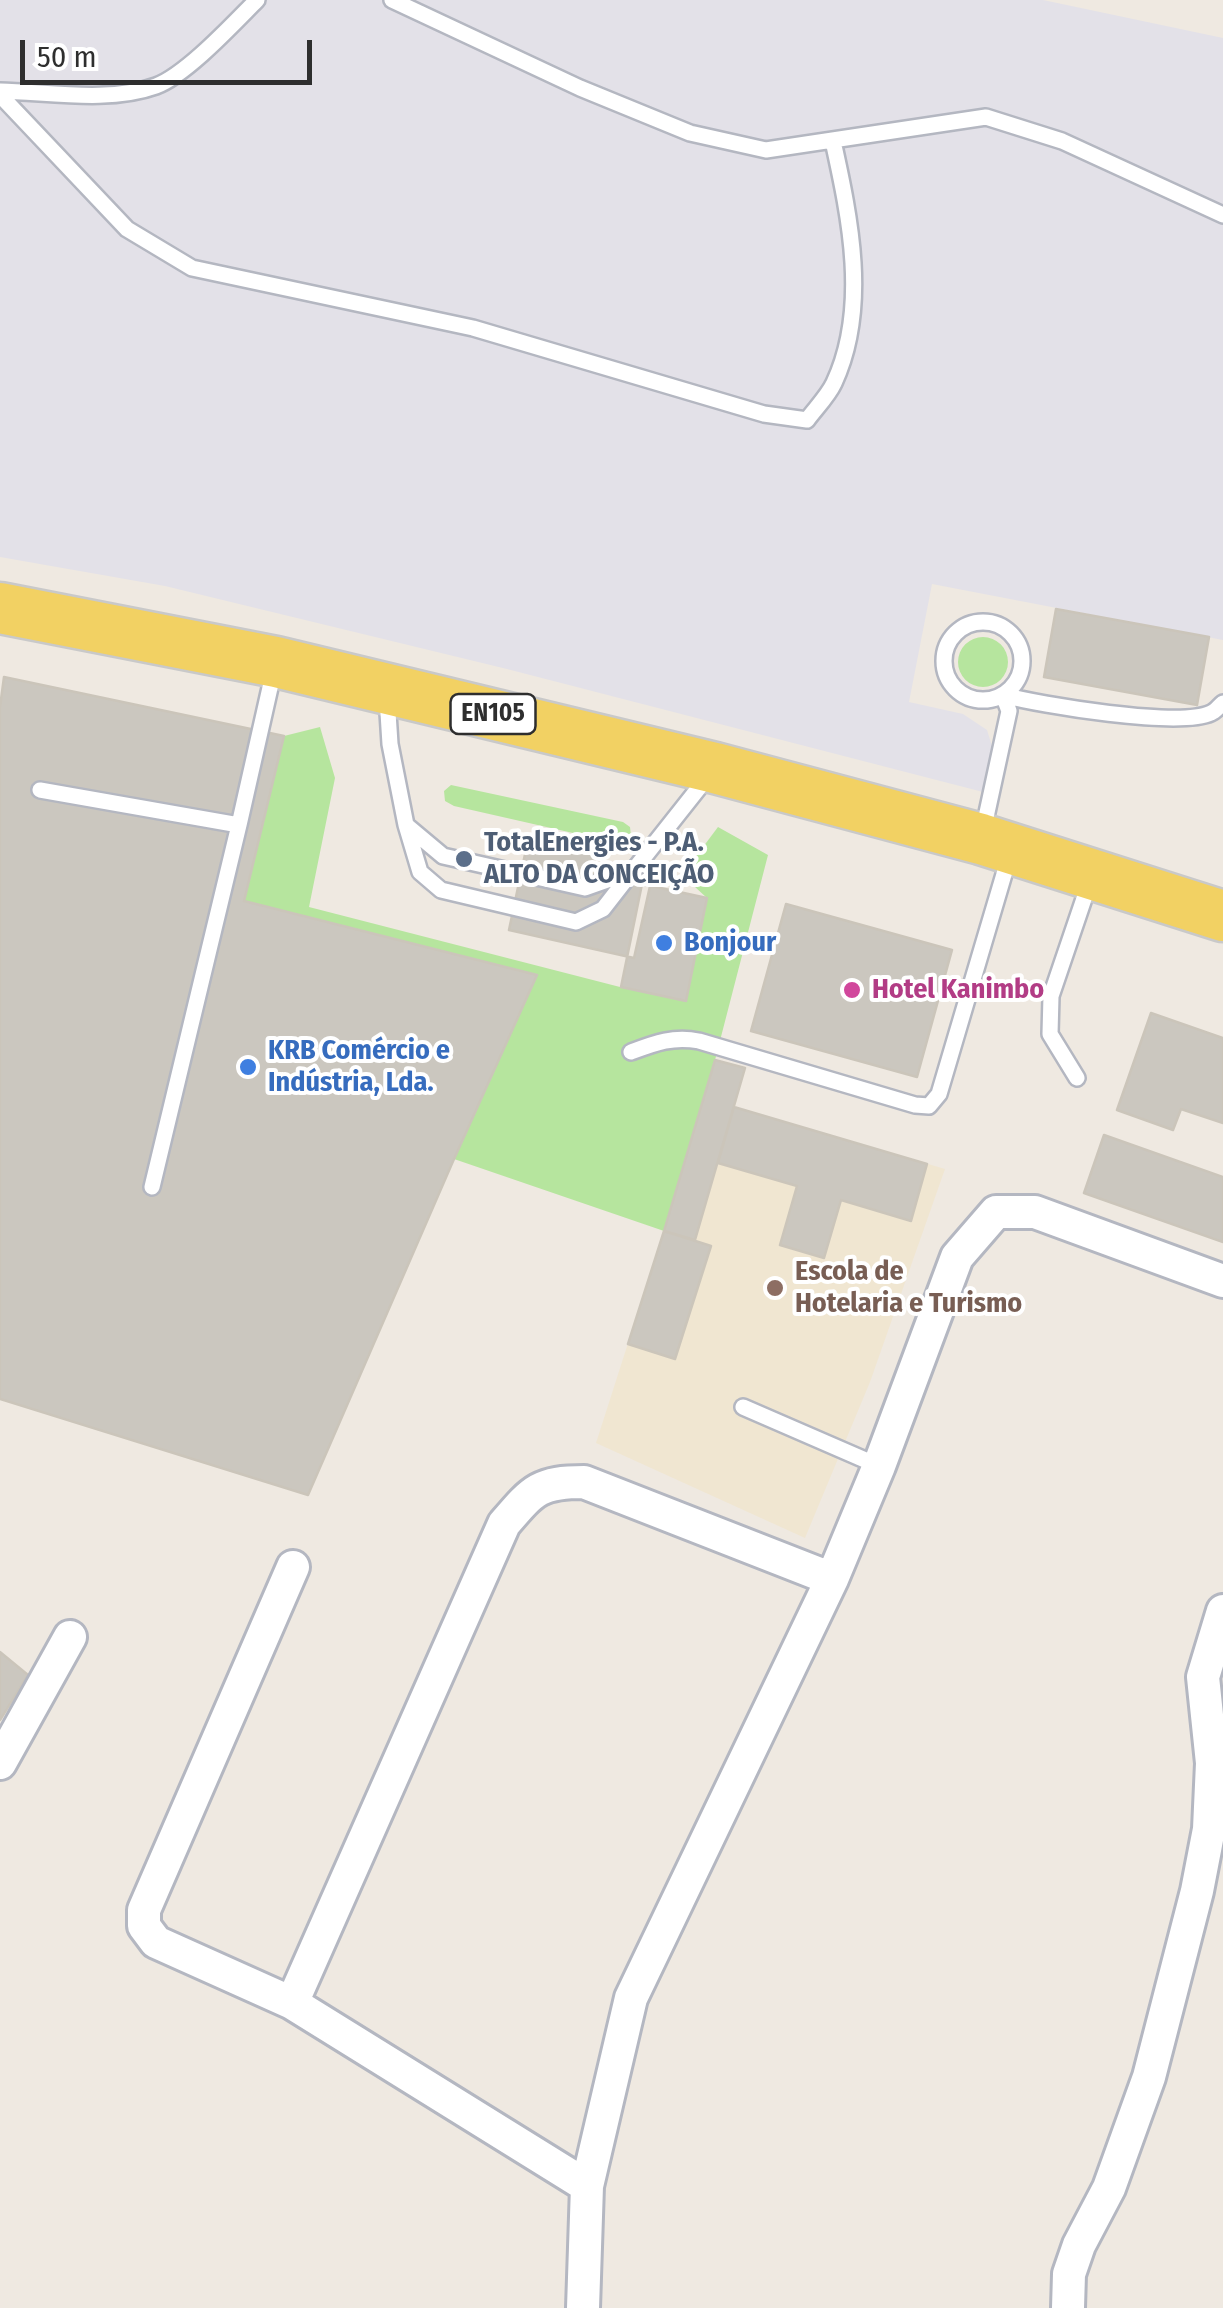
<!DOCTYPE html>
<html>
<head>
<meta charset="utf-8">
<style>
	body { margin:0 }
	#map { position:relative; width:1223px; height:2308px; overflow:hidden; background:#efe9e1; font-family:"Fira Sans Condensed",sans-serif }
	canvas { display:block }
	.scale { position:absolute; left:20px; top:40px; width:292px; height:45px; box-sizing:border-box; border:5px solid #2e2e2e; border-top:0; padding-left:12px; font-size:30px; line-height:35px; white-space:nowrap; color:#2e2e2e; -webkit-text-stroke:8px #fff; paint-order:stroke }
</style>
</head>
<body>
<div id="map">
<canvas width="1223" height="2308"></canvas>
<div class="scale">50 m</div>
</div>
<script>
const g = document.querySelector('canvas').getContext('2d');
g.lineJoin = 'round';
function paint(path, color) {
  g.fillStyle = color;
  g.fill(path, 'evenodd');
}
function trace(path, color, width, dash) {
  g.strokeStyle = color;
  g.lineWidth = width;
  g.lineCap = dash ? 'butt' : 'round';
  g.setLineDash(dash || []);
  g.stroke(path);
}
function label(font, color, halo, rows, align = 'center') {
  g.font = font + ' "Fira Sans Condensed",sans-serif';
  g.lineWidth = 8;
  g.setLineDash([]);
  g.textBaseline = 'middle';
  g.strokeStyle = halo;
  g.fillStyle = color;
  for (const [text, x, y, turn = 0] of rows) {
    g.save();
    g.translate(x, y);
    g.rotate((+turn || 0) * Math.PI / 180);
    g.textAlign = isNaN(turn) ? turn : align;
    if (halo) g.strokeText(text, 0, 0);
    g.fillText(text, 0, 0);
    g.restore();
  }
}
paint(new Path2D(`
	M0 0H1043L1223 38V640L932 584 909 702 963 714 987 730 992 746 983 792 507 669 165 586 0 557Z`), '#e3e1e8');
paint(new Path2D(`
	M715 1060 745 1068 735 1107 945 1169 870 1382 805 1538 596 1443 664 1231Z`), '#f0e6d1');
paint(new Path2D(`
	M958 662a25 25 0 1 1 50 0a25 25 0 1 1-50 0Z
	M320 727 335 778 309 907 620 987 685 1001 707 898 682 875 718 827 768 855 715 1060 664 1231 454 1159 537 975 244 901 284 736Z
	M451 785 623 822 630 827 631 836 626 842 617 843 454 806 445 801 444 791Z`), '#b6e59e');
const building = new Path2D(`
	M1056 609 1209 637 1197 705 1044 677Z
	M4 677 284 736 244 901 537 975 454 1159 308 1495 0 1399V707Z
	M528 840 596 855 592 874 650 886 634 958 509 930Z
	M642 884 707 898 686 1001 621 987Z
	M786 904 952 950 917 1077 751 1031Z
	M1151 1013 1223 1038V1123L1181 1109 1173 1130 1117 1110Z
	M715 1060 745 1068 695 1240 664 1231Z
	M734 1107 927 1164 911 1221 841 1200 824 1258 780 1245 797 1186 718 1163Z
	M1104 1135 1223 1177V1242L1084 1193Z
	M664 1231 711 1246 675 1359 628 1344Z
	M0 1652 28 1675 0 1720Z`);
paint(building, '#cbc7bf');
trace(building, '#cbc5ba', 2.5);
const lane = new Path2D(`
	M392 0 580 88 690 133 766 150 986 117 1062 141 1223 215
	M0 91C49 92 109 103 156 86 186 75 233 24 257 0
	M0 95 127 229 192 268 473 328 764 414 807 420C815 409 828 396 834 383 869 308 850 218 833 141
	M944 661a39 39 0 1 1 78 0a39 39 0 1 1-78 0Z
	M387 697 390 744 406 825 443 856 585 888 633 871 709 775
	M40 790 239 825 152 1187
	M239 825 274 670
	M406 825 420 872 441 890 576 922 603 909 631 873
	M983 831 1009 711 1003 695C1040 705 1179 728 1211 713 1216 711 1219 706 1223 703
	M631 1052C655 1043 673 1036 699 1041L915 1105 929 1106 939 1094 1010 854
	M1077 1078 1050 1034 1051 996 1090 881
	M743 1407 879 1466`);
const street = new Path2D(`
	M293 1567 144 1910V1926L156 1942 292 2003 587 2186
	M0 1763 70 1637
	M292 2003 504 1524C533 1490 539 1482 584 1482L832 1579
	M583 2308 587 2186 631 1998 832 1579 879 1466 957 1257 996 1212H1035L1223 1281
	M1068 2308 1069 2274 1079 2245 1109 2188 1149 2077 1197 1891 1209 1829 1212 1763 1203 1677 1223 1611`);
const primary = new Path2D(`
	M0 608 276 662 715 768 981 839 1223 916`);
trace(lane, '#b4b7c1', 20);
trace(street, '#b4b7c1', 38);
trace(primary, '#c9c9c9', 55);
trace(lane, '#fff', 15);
trace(street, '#fff', 32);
trace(primary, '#f2d163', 50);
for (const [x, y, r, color] of [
	[464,859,10,"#5c6f8a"],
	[664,943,10,"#3f7fe0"],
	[852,990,10,"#d1479c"],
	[248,1067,10,"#3f7fe0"],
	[775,1288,10,"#8d6e63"]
]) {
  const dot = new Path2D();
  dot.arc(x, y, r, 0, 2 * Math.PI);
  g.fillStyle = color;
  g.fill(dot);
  trace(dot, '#fff', 4);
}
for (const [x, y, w] of [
	[493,714,85]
]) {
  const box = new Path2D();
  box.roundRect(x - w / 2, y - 20, w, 40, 8);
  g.fillStyle = '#fff';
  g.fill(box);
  trace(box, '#2e2e2e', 2.5);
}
label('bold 25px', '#2e2e2e', null, [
	["EN105",493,714]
]);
label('bold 28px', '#4e5e75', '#fff', [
	["TotalEnergies - P.A.",484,843],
	["ALTO DA CONCEIÇÃO",484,875]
], 'left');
label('bold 28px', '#366cbe', '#fff', [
	["Bonjour",684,943],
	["KRB Comércio e",268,1051],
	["Indústria, Lda.",268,1083]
], 'left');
label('bold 28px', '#b23c85', '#fff', [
	["Hotel Kanimbo",872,990]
], 'left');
label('bold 28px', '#785e54', '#fff', [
	["Escola de",795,1272],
	["Hotelaria e Turismo",795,1304]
], 'left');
</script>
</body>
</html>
